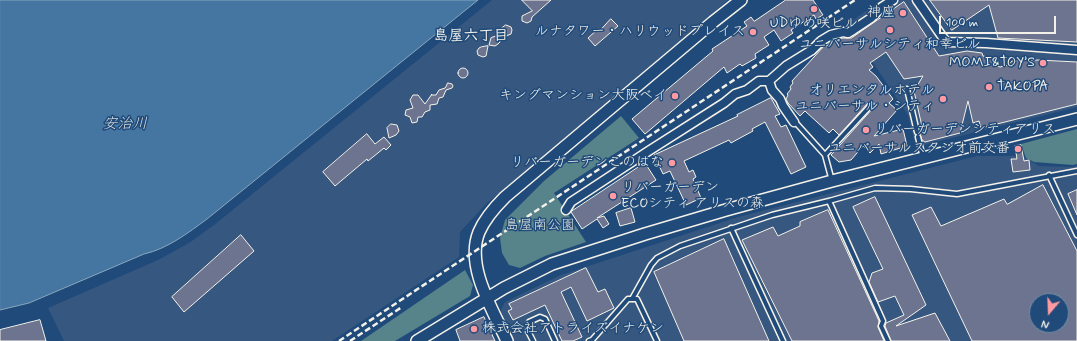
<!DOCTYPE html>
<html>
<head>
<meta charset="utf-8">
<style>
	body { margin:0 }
	#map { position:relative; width:1077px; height:341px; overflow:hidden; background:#1f4a7a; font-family:Mynerve,sans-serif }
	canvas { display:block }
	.north { position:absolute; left:1029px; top:293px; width:40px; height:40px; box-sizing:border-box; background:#1f4a7a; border:1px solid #748da6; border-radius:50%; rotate:199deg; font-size:11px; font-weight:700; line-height:16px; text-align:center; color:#f4f1e8 }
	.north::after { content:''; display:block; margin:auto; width:14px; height:18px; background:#ff9aa2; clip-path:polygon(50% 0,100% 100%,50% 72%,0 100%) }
	.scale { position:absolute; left:939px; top:16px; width:117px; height:18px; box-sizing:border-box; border:2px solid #f4f1e8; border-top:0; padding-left:5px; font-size:12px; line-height:14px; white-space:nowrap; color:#f4f1e8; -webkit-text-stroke:3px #1f4a7a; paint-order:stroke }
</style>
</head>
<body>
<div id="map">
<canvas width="1077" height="341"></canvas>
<div class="north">N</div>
<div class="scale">100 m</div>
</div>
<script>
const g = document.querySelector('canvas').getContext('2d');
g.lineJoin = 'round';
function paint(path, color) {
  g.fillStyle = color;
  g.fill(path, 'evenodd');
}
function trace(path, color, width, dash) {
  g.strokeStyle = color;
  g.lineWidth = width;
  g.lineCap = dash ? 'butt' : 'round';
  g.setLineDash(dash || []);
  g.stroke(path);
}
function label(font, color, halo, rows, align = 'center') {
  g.font = font + ' Mynerve,"Klee One",sans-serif';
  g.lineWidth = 3;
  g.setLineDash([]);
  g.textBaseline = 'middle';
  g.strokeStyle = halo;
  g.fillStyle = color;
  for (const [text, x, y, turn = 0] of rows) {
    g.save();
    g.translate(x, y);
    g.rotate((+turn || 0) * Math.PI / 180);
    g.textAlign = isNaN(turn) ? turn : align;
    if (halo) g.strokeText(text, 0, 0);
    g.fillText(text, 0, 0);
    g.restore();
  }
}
paint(new Path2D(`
	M492 0H728L486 204 460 232 459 257 332 341H64L48 308 158 260 189 243 214 225Z
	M883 0H1077V107L916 147 908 115 847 24Z
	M977 156H1022L1039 166 1071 167 1077 166V341H513L500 312 505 302 561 275 738 217ZM1037 301H1061V325H1037Z`), '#365780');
paint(new Path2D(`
	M621 116 639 138 554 193 586 242 545 256 520 268 509 265 502 253 500 238 505 220 544 181Z
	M1077 129V164L1073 165 1034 162 1026 158 1021 144Z
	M465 270 473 285 470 296 395 341H361Z`), '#57838a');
const water = new Path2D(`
	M0 0H478L207 219C188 233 167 249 144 254L29 303 0 310Z`);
paint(water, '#4575a1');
trace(water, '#8ba7bd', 1);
const building = new Path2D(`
	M522 0H551L532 17 531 21 527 23 522 21V16L532 11Z
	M786 0H813L823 15 816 19 814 15 791 30 793 33 781 41 774 30 764 37 769 45 755 54 756 58 742 66 740 64 727 73 724 67 645 134 632 119 713 51 712 49 747 26 744 22 751 17 754 21Z
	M930 0H1077V42L998 38 989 5 952 30Z
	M904 2 939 56 967 51 982 53 983 56 993 58 994 64 1000 67 1008 65 1012 61 1038 60 1077 62V104L981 128 979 121 973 123 968 101 960 133 925 142 922 140 920 134V131H923L914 91 923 76 904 79 886 52 870 63 873 67 869 70 876 76 893 99 889 103 897 110 874 136 903 129 907 146 881 154 879 144 870 153 863 146 851 160 839 162 831 155 874 107V103L871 102 868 103 839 135 833 129 829 133 805 111 800 116 788 103 786 99 788 95 787 94 791 89 790 87 793 83 792 81 825 45 827 46 831 41 843 38H851Z
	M611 19 618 26 595 46 588 38 598 29 600 30Z
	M506 25 511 27 512 30 511 34 506 36 502 35V28Z
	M500 35V42L498 44 495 46 489 45 491 38Z
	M488 46 486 56 483 57 478 55 477 51 479 48 481 47Z
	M458 73a5 5 0 1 1 10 0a5 5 0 1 1-10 0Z
	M448 83 452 84 453 86 452 88 446 90 443 97 439 98 437 104 430 105V110L425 112 422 117H418L417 122 412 123 410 117 405 115 406 110 413 108 410 100 413 95H418L425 104 432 94 431 95H436L439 90 445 88Z
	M771 98 780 114 775 116 781 127 786 125 806 167 791 174 765 122 752 129 753 131 740 138 731 143 729 140 684 161 689 172 693 170 696 177 693 179 701 198 686 205 670 171 663 174 654 155 738 116 737 115Z
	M391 124 397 125 399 131 396 135 389 138 387 128Z
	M367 134 375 144 384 137 391 145 386 150 384 148 368 161 367 159 335 186 323 172Z
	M1021 145 1024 161 1029 160 1030 170 1013 172 1011 159H1017L1015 146Z
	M645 163 656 180 597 218 604 216 609 224 603 228 597 219 582 229 571 212Z
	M1043 185 1077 251V341H972L912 215 931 207 941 226 1004 199 1007 204ZM1037 301H1061V325H1037Z
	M1077 190V215L1068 194Z
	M875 197 926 305 896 326 935 313 950 341H891L885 326 886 323 904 315 895 296 878 302 869 282 872 273 883 269 853 207Z
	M631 208 635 222 620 226 616 213Z
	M828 210 879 321 878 327 884 341H792L742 240 773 227 778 236 800 226V222Z
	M241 235 254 251 184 312 172 297Z
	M724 239 769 341H684L654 272Z
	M586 268 598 292 605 289 614 308 587 321 571 287 561 292 582 337 573 341H562L545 305 513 320 508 311 512 309 509 304Z
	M484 317 495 341H460L456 330Z
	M40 320 46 341H0V330Z`);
paint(building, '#6c748f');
trace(building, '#f4f1e8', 1);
const lane = new Path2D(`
	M907 89 917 132
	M797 124 825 155 832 181
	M918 137 923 158
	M825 155 871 105
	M1049 175 1077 235
	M829 201 883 321 881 326 888 341
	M731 228 783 341
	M632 299 651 265 657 258 680 246 772 215 829 201 875 188 911 189 957 194 1077 171
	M533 341 527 329 529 322 540 317 545 319 555 341
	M589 341 592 340 628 299H637L657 341`);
const street = new Path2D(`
	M917 0 946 42 986 43 1077 50
	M769 81 772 90 780 99 783 106 794 122
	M566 210 571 202 647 152 724 103 735 94 747 90 759 81H769L786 66 812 50 821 41 831 35 843 32 848 33 853 30 871 18 882 7 893 0`);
const secondary = new Path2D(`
	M417 341 504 288 552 264 645 234 726 210 832 181 1077 119
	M507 341C493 310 465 266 479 232 485 218 495 207 505 197L713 22 741 0`);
trace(lane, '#f4f1e8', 7);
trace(street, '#f4f1e8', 11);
trace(secondary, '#f4f1e8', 14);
trace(lane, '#1f4a7a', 4);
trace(street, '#1f4a7a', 8);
trace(secondary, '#1f4a7a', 11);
trace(new Path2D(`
	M339 341 855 0
	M350 341 402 307`), '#f4f1e8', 2.5, [6, 3]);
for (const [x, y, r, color] of [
	[814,9,4,"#ff9aa2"],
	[903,13,4,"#ff9aa2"],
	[890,30,4,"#ff9aa2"],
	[753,32,4,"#ff9aa2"],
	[1043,63,4,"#ff9aa2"],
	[989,87,4,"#ff9aa2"],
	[675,96,4,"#ff9aa2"],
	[943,99,4,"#ff9aa2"],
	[866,130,4,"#ff9aa2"],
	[1018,149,4,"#ff9aa2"],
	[672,163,4,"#ff9aa2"],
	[613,196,4,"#ff9aa2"],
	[474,329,4,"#ff9aa2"]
]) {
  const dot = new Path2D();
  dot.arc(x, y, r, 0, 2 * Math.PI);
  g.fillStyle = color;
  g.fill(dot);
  trace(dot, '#1f4a7a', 1.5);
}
label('14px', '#f4f1e8', '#1f4a7a', [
	["神座",895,13],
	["UDゆめ咲ビル",814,24,"center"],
	["ルナタワー・ハリウッドプレイス",745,32],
	["ユニバーサルシティ和幸ビル",890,45,"center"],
	["MOMI&TOY’S",1035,63],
	["TAKOPA",997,87,"left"],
	["オリエンタルホテル",935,91],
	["ユニバーサル・シティ",935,107],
	["キングマンション大阪ベイ",667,96],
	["リバーガーデンシティアリス",874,130,"left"],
	["ユニバーサルスタジオ前交番",1010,149],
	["リバーガーデンこのはな",664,163],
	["リバーガーデン",621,188,"left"],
	["ECOシティ アリスの森",621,204,"left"],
	["株式会社アトライズイナケン",482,329,"left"]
], 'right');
label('14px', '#dce0da', '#1f4a7a', [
	["島屋南公園",540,226]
]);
label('bold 15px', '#f4f1e8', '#1f4a7a', [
	["島屋六丁目",471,37]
]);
label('italic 15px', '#dadedd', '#1f4a7a', [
	["安治川",125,125]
]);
</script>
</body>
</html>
